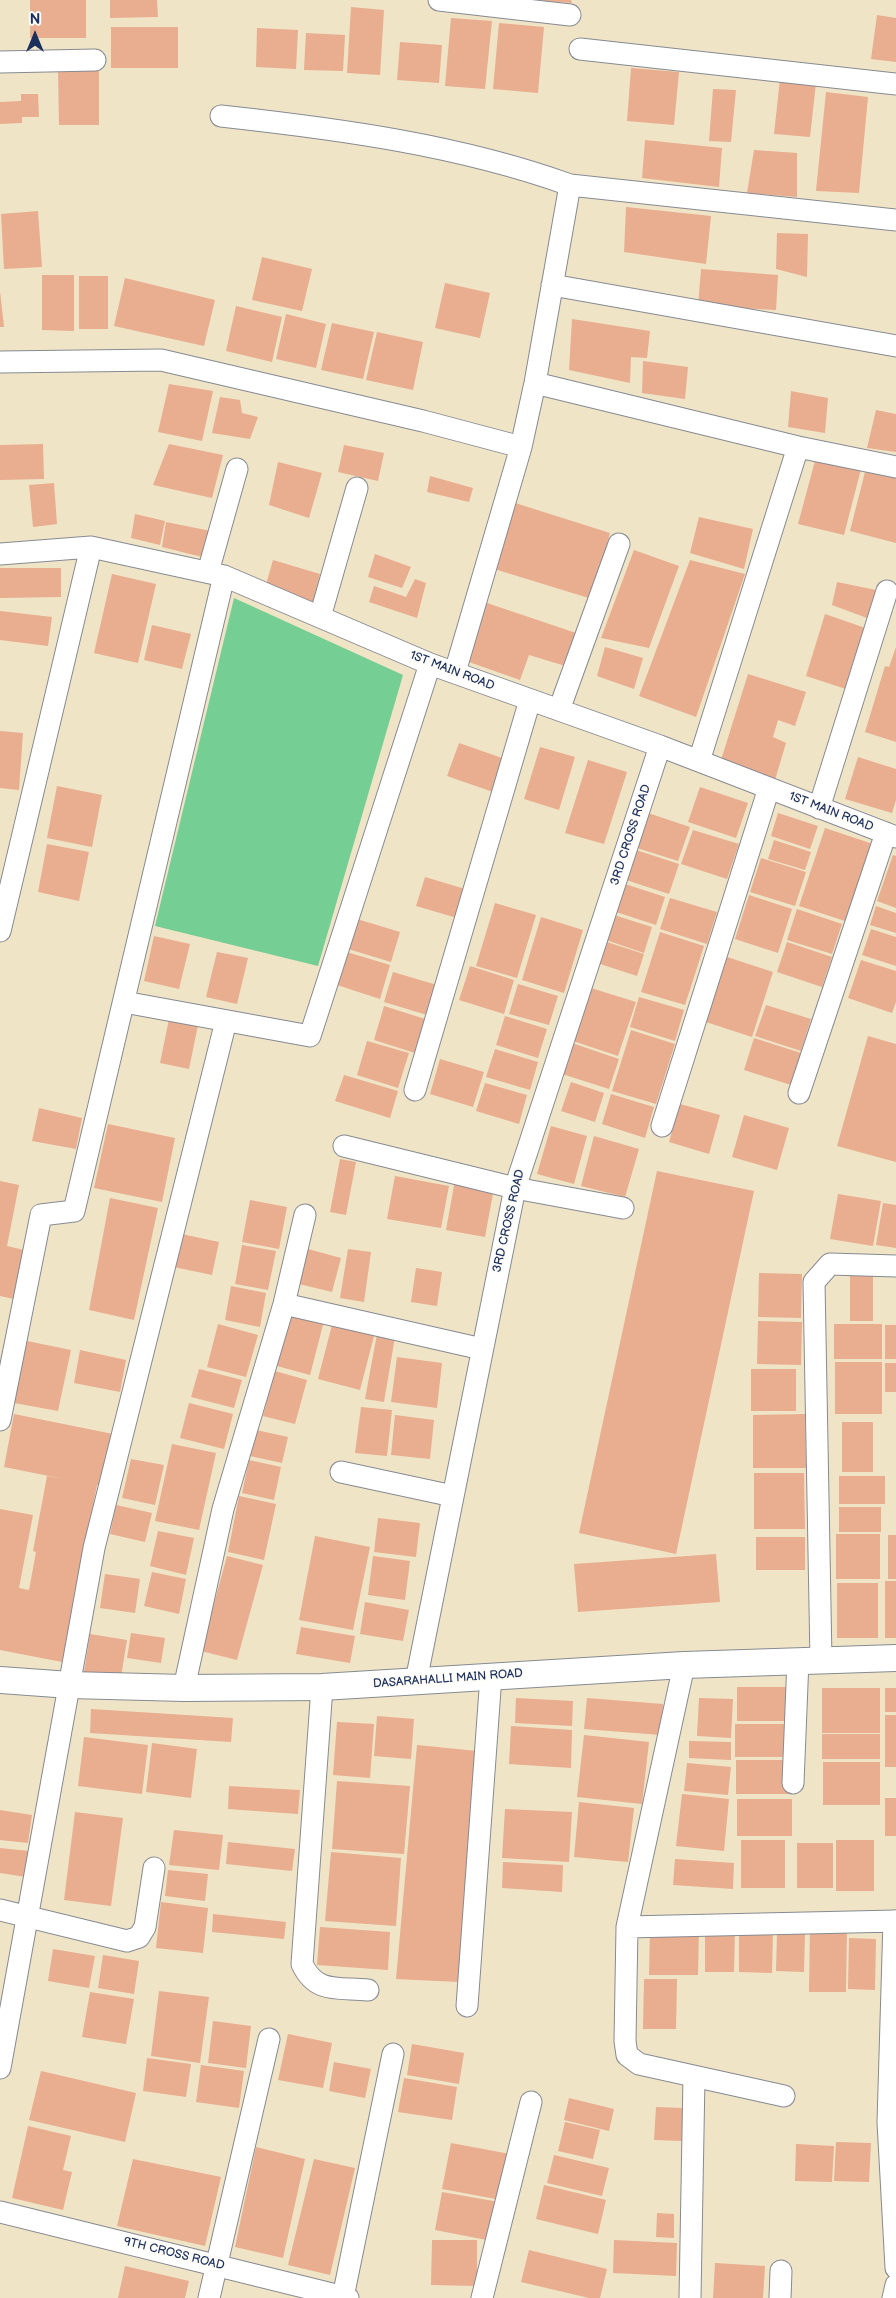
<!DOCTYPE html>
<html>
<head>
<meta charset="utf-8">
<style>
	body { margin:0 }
	#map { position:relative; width:896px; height:2298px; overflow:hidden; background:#f0e4c7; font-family:"Balsamiq Sans",sans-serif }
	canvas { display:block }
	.north { position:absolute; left:10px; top:10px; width:50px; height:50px; -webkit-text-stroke:4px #fdfcf7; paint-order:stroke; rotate:0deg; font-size:14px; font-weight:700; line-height:20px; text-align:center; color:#1b2f5e }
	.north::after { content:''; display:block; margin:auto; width:18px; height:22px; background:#1b2f5e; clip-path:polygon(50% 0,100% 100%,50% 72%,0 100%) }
</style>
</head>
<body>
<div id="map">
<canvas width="896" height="2298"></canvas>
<div class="north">N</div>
</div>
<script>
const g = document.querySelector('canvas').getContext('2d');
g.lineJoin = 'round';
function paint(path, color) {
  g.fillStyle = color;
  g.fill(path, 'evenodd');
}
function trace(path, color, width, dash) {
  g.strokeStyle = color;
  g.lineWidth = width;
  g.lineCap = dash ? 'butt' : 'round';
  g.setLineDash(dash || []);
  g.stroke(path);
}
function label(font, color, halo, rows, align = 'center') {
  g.font = font + ' "Balsamiq Sans",sans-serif';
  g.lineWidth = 4;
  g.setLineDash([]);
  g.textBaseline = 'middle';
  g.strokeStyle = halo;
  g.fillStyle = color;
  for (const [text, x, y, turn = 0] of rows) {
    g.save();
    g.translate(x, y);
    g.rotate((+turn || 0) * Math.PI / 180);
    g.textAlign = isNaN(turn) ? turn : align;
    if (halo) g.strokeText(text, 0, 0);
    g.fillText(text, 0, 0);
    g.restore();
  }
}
paint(new Path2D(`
	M234 598 403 675 318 966 155 926Z`), '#75ce94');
paint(new Path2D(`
	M30 0H86V38H30Z
	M110 0H157L158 17 110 18Z
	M543 0H571L572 3 543 1Z
	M351 7 384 10 380 75 347 73Z
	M877 15 896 18V62L871 59Z
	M451 18 492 21 485 89 445 86Z
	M499 23 544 27 538 93 493 89Z
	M111 27H178V68H111Z
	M257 28 298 30 296 69 256 67Z
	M306 33 345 35 343 71 304 70Z
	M400 42 442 45 439 83 397 80Z
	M99 67V125H59L58 68Z
	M631 68 679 72 674 125 627 121Z
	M780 79 816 83 810 137 774 134Z
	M713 89 736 90 731 142 709 141Z
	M826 92 868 97 859 193 816 191Z
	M21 94H38L39 117H22V123L0 124V102L21 101Z
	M645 140 722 148 719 187 642 178Z
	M754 150 797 153V197L747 193Z
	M626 207 711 216 706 264 624 252Z
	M38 211 42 267 4 269 1 214Z
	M777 233 808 234 807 277 776 269Z
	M262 257 312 269 302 311 252 300Z
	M701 269 778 275 776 310 698 306Z
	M42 275H74V331L42 330Z
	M79 276H108V329H79Z
	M125 278 215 300 204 346 114 326Z
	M445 283 490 293 480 338 435 328Z
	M0 291 4 327H0Z
	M236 306 282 317 272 362 226 351Z
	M286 314 326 324 316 368 276 359Z
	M572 319 650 331 647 358 631 357 630 383 569 370Z
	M332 323 374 332 363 379 321 370Z
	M377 332 423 342 413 390 366 380Z
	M643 361 688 367 685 399 642 393Z
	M169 384 213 391 202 441 158 432Z
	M791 391 828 398 825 433 788 427Z
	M220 397 240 400 242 413 258 417 250 439 212 433Z
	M876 410 896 414V452L867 448Z
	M43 444 44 479 0 480V445Z
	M169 444 223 455 212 498 153 485Z
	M344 445 384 453 378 481 338 472Z
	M816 457 861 469 844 535 798 524Z
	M278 462 322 473 309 518 269 505Z
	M866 468 896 476V543L850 531Z
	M430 476 473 488 469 502 427 492Z
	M54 483 57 524 33 527 29 485Z
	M512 502 610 533 592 599 491 568Z
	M135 514 165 521 160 545 131 538Z
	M699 517 753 529 744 569 690 553Z
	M166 522 211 531 202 557 162 547Z
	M634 550 679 566 649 648 601 638Z
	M375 554 411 567 402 588 368 577Z
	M273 560 320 574 313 605 265 588Z
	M690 560 745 574 696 717 639 696Z
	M0 568H61V597L0 598Z
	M112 574 156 584 138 663 94 653Z
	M415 579 426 583 417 618 369 602 374 586 406 597Z
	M837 582 881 591 867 618 832 605Z
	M484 602 576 633 572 668 529 655 520 680 466 661Z
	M0 611 52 617 48 646 0 640Z
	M825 614 871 630 852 691 806 676Z
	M152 625 191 634 182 669 144 660Z
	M605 647 643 658 634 689 597 676Z
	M896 647V742L865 732 885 666 889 667Z
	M748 674 806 692 795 726 778 720 773 737 786 743 775 780 721 760Z
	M0 731 23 733 19 790 0 788Z
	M459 743 505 759 493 792 447 776Z
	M540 747 575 757 559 810 524 799Z
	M858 757 896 769V800L892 813 845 799Z
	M588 760 627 772 604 844 565 833Z
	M57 786 102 795 92 847 47 838Z
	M700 787 748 803 736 838 688 822Z
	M648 813 690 827 678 861 637 848Z
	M778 813 818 826 810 849 771 836Z
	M825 828 873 844 848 922 799 906Z
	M693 830 739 844 727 879 681 864Z
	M774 840 811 852 805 870 768 859Z
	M47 844 89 852 79 901 38 892Z
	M636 850 679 864 669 894 626 880Z
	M893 855 896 856V908L877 901Z
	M761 858 806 872 795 906 750 892Z
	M425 877 465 889 457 918 416 906Z
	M625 884 665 897 656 925 616 912Z
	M749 895 792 909 778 953 735 939Z
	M670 898 717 912 707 944 660 929Z
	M495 903 536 915 517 978 476 966Z
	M876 906 896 913V933L870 925Z
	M797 909 842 924 832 954 787 940Z
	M614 915 652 927 644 953 606 940Z
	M541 917 583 930 564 993 522 980Z
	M357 919 400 932 391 962 348 949Z
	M871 929 896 937V966L862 955Z
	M660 932 704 946 685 1005 641 992Z
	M154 936 190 944 179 989 144 981Z
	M607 942 644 954 637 976 600 964Z
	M787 942 832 957 822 987 777 972Z
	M217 952 248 958 237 1004 206 997Z
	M347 952 390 965 380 999 337 985Z
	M727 957 773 972 752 1037 706 1022Z
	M861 960 896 971V1002L892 1013 848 998Z
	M470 966 514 980 504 1014 459 1000Z
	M393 972 437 985 427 1015 384 1002Z
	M518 984 558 996 549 1025 509 1014Z
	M591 988 636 1002 618 1056 573 1041Z
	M639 997 684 1010 675 1041 630 1027Z
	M766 1005 811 1019 801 1051 755 1036Z
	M384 1006 425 1019 415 1053 374 1040Z
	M505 1016 547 1029 538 1058 496 1045Z
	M169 1019 198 1025 189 1069 160 1063Z
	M631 1030 675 1044 656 1104 612 1091Z
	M868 1036 896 1044V1162L837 1146Z
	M754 1038 801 1053 791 1085 744 1070Z
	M367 1041 409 1053 398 1088 357 1075Z
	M572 1043 619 1059 609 1089 562 1074Z
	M495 1049 538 1062 530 1090 486 1077Z
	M440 1059 484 1072 473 1107 430 1094Z
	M344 1075 398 1091 390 1118 335 1101Z
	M571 1082 604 1093 595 1122 561 1111Z
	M485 1083 527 1095 519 1124 476 1111Z
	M611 1094 654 1107 645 1138 602 1124Z
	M680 1104 720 1115 709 1154 669 1142Z
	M39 1108 82 1118 76 1149 32 1141Z
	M744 1115 789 1128 777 1170 732 1157Z
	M108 1124 175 1138 162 1202 94 1188Z
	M551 1126 587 1136 574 1184 537 1174Z
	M594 1136 639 1149 625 1197 581 1186Z
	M340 1159 356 1162 346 1215 330 1212Z
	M657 1171 754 1191 676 1554 579 1533Z
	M395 1176 449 1186 441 1228 387 1219Z
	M455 1180 494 1188 485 1237 446 1230Z
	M0 1181 19 1185 7 1246 24 1250 14 1299 0 1296Z
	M838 1194 881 1201 873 1246 830 1239Z
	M110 1198 158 1208 134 1320 89 1310Z
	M250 1200 287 1207 279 1249 242 1242Z
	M883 1203 896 1205V1248L876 1245Z
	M177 1233 219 1242 212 1275 169 1266Z
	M242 1245 276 1251 268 1290 235 1284Z
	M308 1249 341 1258 332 1292 299 1284Z
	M348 1249 371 1252 364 1302 340 1298Z
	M416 1268 442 1272 437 1306 411 1302Z
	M759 1273 802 1274 801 1318 758 1317Z
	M850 1276H873V1321H850Z
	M231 1286 266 1293 260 1327 225 1320Z
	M291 1313 324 1321 310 1375 277 1366Z
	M758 1321 802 1322 801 1365 757 1364Z
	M218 1324 258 1335 246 1377 207 1367Z
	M834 1324H882V1359H834Z
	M332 1325 374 1336 360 1390 318 1379Z
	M885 1325H896V1359H885Z
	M377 1334 395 1337 384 1402 365 1399Z
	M27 1341 71 1350 58 1411 14 1403Z
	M80 1350 126 1360 120 1392 74 1383Z
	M397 1357 442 1363 437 1408 391 1402Z
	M835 1362H882V1414H835Z
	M885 1363H896V1392H885Z
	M199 1369 242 1380 234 1408 191 1397Z
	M751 1369H796V1411H751Z
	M275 1371 307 1380 295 1424 263 1416Z
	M189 1403 233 1414 224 1449 180 1438Z
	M361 1407 392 1410 387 1456 355 1453Z
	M14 1414 113 1434 102 1487 97 1485 62 1662 0 1650V1509L33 1515 19 1588 29 1590 36 1552 33 1551 47 1476 69 1480 4 1467Z
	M805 1414 806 1468H753V1415Z
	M395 1415 434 1420 430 1459 391 1455Z
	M842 1422H873V1472H842Z
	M256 1430 288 1437 282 1463 250 1456Z
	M172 1444 216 1453 199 1530 155 1521Z
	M131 1459 164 1465 155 1505 122 1498Z
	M249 1460 281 1467 274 1500 242 1493Z
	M754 1473H804L805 1529H754Z
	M839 1476H885V1504H839Z
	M239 1496 276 1504 264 1560 228 1552Z
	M116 1505 152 1513 145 1542 110 1534Z
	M839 1507H881V1532H839Z
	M378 1518 420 1523 416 1557 374 1552Z
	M158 1531 194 1538 186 1575 150 1566Z
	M836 1534H880V1579H836Z
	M888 1535H896V1579H888Z
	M315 1536 370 1547 353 1630 299 1620Z
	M756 1537H805V1570H756Z
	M716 1554 720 1602 578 1612 574 1564Z
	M227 1556 263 1565 237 1660 201 1651Z
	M373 1556 410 1561 405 1600 368 1595Z
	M152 1572 186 1579 179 1614 144 1606Z
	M105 1574 140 1579 135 1613 100 1608Z
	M885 1581H896V1638H885Z
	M837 1583H878V1638H837Z
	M365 1602 409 1610 403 1641 360 1634Z
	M301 1627 355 1636 350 1663 296 1654Z
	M131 1633 165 1638 161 1663 127 1658Z
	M90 1634 127 1640 121 1677 84 1672Z
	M737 1687H791V1721H737Z
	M822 1688H880V1733H822Z
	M885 1688H896V1712H885Z
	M516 1698 573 1701 572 1726 515 1723Z
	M587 1698 663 1704 661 1735 584 1729Z
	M699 1698 733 1699 731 1738 697 1736Z
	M91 1709 233 1718 231 1742 90 1733Z
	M885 1715H896V1767H885Z
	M377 1716 414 1719 411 1759 374 1756Z
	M337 1722 374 1724 370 1778 333 1775Z
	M735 1724H790V1757H735Z
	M511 1726 572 1730 571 1768 509 1764Z
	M822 1734H880V1759H822Z
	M584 1735 649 1742 642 1804 577 1797Z
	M84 1737 148 1745 142 1794 78 1786Z
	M689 1741 731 1742V1760L689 1758Z
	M152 1743 197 1749 191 1798 146 1792Z
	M417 1745 477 1751 459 1982 396 1979Z
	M736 1760H788V1794H736Z
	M823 1762H880V1805H823Z
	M687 1763 731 1767 728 1795 684 1791Z
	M337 1781 410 1786 404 1854 332 1849Z
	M229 1786 300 1790 298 1814 228 1809Z
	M682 1794 729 1799 724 1851 676 1846Z
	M885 1798H896V1836H885Z
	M737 1799H792V1836H737Z
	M579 1802 634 1808 628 1862 574 1857Z
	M505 1809 572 1812 569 1862 502 1858Z
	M0 1810 32 1815 28 1843 0 1840Z
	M75 1812 123 1818 111 1906 64 1900Z
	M174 1830 223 1835 219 1870 169 1865Z
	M741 1840H785V1888H741Z
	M836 1840H874V1891H836Z
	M228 1842 295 1849 292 1871 226 1864Z
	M797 1843H833V1888H797Z
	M0 1848 29 1851 26 1877 0 1873Z
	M331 1852 401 1858 396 1926 325 1921Z
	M675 1859 734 1863 733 1889 673 1885Z
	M503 1862 563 1865 562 1892 502 1888Z
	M168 1870 208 1874 205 1901 165 1896Z
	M161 1902 208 1908 203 1953 156 1948Z
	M213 1914 286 1922 284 1939 212 1932Z
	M320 1927 390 1932 388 1970 317 1965Z
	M650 1928 699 1929 698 1975H649Z
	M810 1928 847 1929 846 1992H809Z
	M705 1930H735L734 1972H705Z
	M739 1930H773L772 1973 739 1972Z
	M777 1933H805L804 1972 776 1971Z
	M849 1938 876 1939 875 1990 848 1989Z
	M53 1949 95 1956 89 1988 48 1981Z
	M103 1955 139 1961 134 1994 98 1988Z
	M644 1979H677L676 2029H643Z
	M159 1991 209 1997 200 2063 151 2056Z
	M90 1992 134 1999 126 2044 82 2037Z
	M213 2021 251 2026 246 2068 208 2063Z
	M288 2034 332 2043 323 2088 278 2080Z
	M412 2044 464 2053 459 2084 407 2075Z
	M147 2058 191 2064 186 2097 143 2091Z
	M334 2062 371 2069 365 2098 329 2091Z
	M201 2065 244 2071 239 2108 196 2102Z
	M41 2071 136 2093 125 2142 29 2120Z
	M404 2078 457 2087 452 2120 398 2112Z
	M569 2098 614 2109 609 2131 564 2120Z
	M656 2107 683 2108 682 2141 654 2140Z
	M565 2122 600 2130 593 2159 558 2151Z
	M28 2126 71 2136 63 2170 72 2172 63 2210 12 2198Z
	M836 2142 871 2143 869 2182 834 2181Z
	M451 2143 510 2154 501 2200 442 2189Z
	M796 2144 834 2146 832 2182 795 2181Z
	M256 2147 305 2159 283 2258 235 2247Z
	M554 2155 609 2168 602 2196 547 2183Z
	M133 2159 221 2177 205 2246 117 2226Z
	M314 2159 355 2168 330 2275 288 2265Z
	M544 2185 606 2200 598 2234 536 2219Z
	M442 2192 499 2202 492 2241 435 2230Z
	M657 2213 674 2214V2238L656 2237Z
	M432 2240H477V2286L431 2285Z
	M614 2240 677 2243 676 2276 613 2273Z
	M529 2250 607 2269 600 2298H589L521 2282Z
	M715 2263 765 2266 763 2298H713Z
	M125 2266 189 2281 185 2298H118Z`), '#e9ad8f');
const minor = new Path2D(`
	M439 0 570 15
	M580 49 896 84
	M0 62 95 60
	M221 116C339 129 459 145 570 185L896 220
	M552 285 896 346
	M0 362 161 360 423 421 521 447
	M535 383 570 185
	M0 554 91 547 224 576 430 664 660 746 896 837
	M208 572 237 469
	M320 617 357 488
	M455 672 521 447 535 383 798 447 896 467
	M559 710 619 544
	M699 761 798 447
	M819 808 887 591
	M0 931 91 547
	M124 1002 310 1036 430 664
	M415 1090 530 700
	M799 1093 886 833
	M662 1126 769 788
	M344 1146 515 1188 623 1208
	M284 1304 482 1349
	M0 1420 41 1215 74 1211 224 576
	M341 1472 453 1496
	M821 1660 814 1282 830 1264 896 1266
	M684 1665 627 1927 896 1921
	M416 1681 515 1188 660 746
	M322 1687 302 1964C316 1994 338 1987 368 1990
	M184 1688 223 1509 284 1304 305 1215
	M793 1783 798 1660
	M0 1910 127 1941 139 1937 145 1927 154 1868
	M894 1921 888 2122 896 2268
	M627 1927 625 2041 627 2055 639 2064 784 2096
	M467 2006 491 1676
	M0 2068 94 1548 226 1021
	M0 2212 348 2298
	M343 2297 393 2054
	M209 2298 269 2039
	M482 2298 531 2102
	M690 2298 694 2077
	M780 2298 781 2271
	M893 2298 896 2285`);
const tertiary = new Path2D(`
	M0 1680 70 1685 184 1688 322 1687 684 1665 896 1658`);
trace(minor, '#868a92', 23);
trace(tertiary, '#868a92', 28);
trace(minor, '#fff', 21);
trace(tertiary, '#fff', 26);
label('12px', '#1b2f5e', '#fdfcf7', [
	["1ST MAIN ROAD",452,671,21],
	["1ST MAIN ROAD",831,812,21],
	["3RD CROSS ROAD",631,835,-72],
	["3RD CROSS ROAD",509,1221,-77],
	["DASARAHALLI MAIN ROAD",448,1679,-4],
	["9TH CROSS ROAD",174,2254,14]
]);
</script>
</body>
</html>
